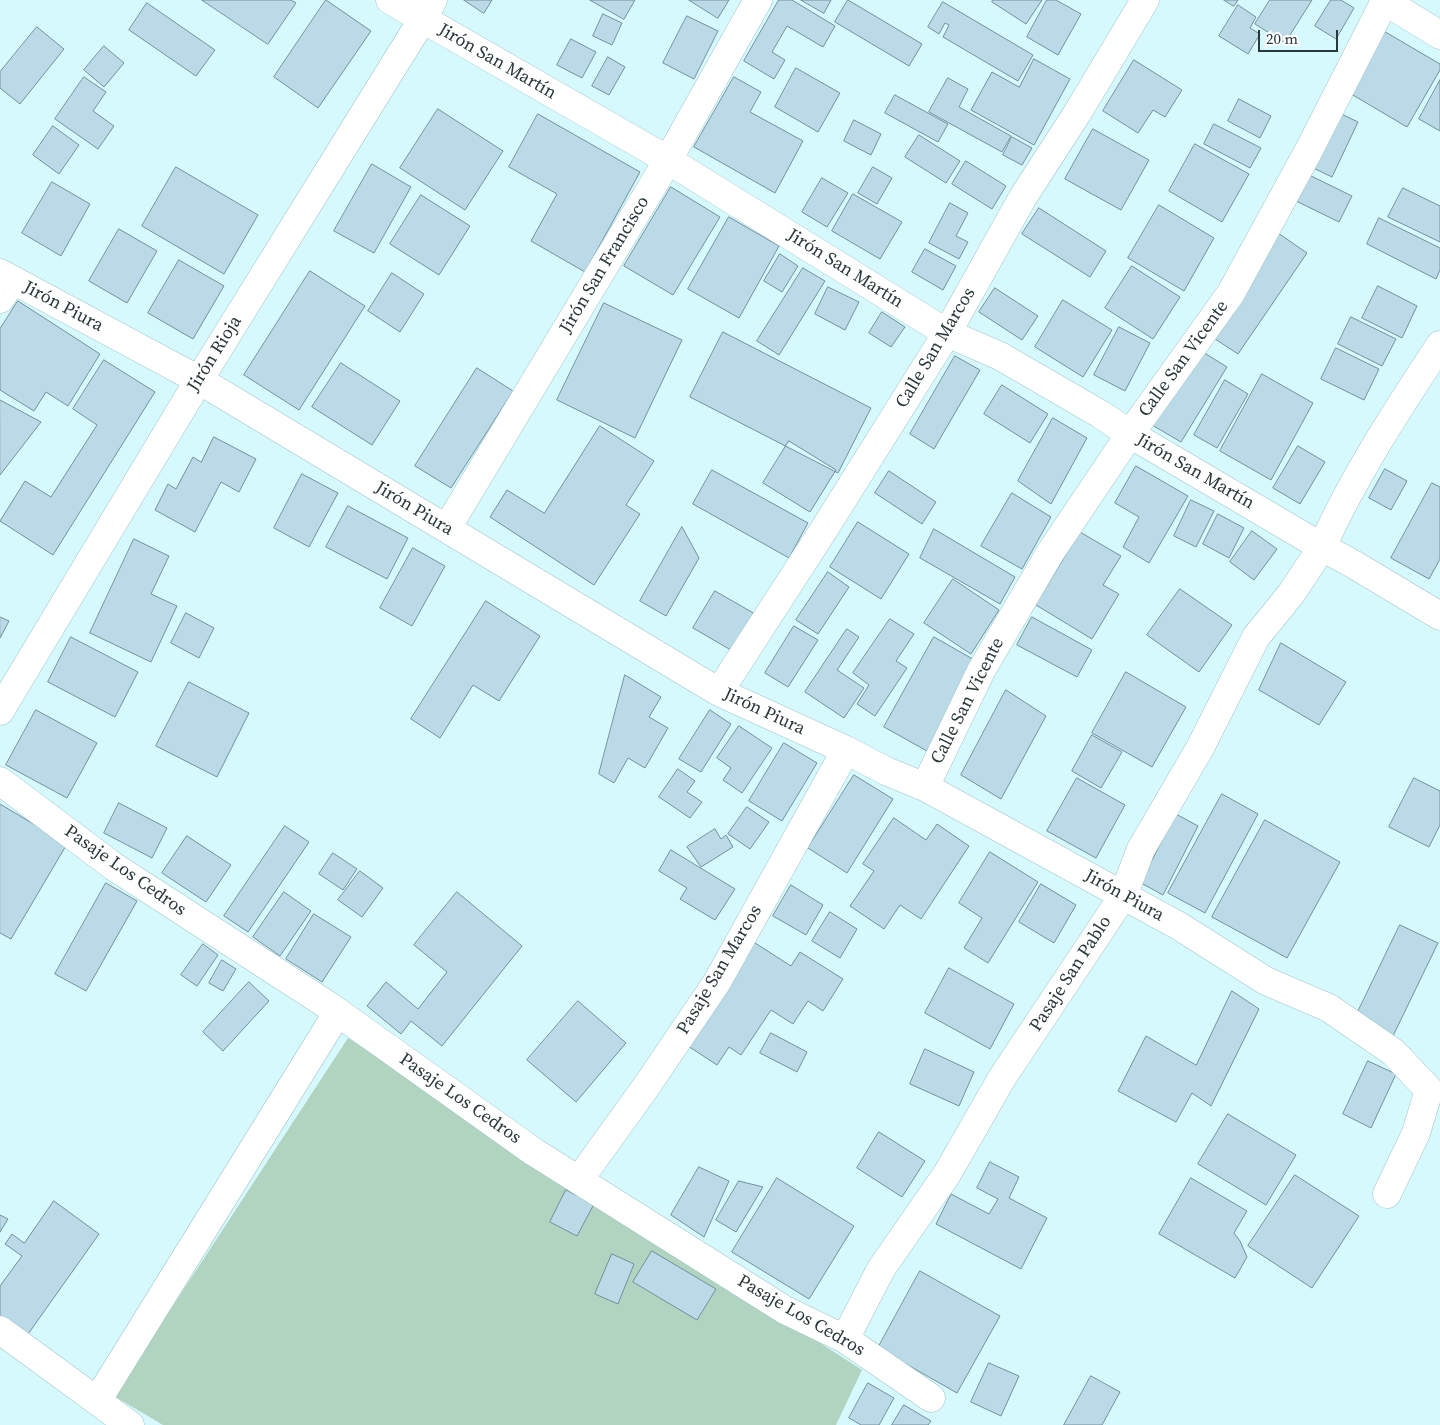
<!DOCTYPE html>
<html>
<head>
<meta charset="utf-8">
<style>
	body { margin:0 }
	#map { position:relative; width:1440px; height:1425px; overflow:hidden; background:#d5f9fd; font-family:"Source Serif 4",serif }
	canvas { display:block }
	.scale { position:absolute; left:1258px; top:30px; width:80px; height:22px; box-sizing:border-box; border:2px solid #2a3839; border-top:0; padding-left:6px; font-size:15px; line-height:18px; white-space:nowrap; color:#2a3839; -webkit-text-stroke:4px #fefefe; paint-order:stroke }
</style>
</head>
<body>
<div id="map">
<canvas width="1440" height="1425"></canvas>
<div class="scale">20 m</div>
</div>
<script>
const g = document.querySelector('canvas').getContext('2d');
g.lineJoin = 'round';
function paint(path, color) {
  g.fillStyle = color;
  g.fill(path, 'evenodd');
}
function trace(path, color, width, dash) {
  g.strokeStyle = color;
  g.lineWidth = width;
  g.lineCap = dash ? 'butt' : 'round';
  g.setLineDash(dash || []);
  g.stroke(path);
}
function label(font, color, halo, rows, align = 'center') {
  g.font = font + ' "Source Serif 4",serif';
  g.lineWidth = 4.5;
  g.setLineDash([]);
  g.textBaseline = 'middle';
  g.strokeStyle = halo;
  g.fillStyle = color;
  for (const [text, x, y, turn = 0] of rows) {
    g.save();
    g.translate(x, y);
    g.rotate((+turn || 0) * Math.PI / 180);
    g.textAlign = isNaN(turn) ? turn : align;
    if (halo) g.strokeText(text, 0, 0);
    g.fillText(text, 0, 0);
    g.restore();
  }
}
paint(new Path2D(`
	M348 1038 862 1370 836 1425H163L114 1396Z`), '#b1d4c1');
const building = new Path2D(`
	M202 0H291L296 3 268 44Z
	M326 0 371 31 318 108 274 77Z
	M464 0H492L484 13Z
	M590 0H635L624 19Z
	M689 0H729L718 18Z
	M779 0H792L835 26 823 47 787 26 772 52 785 60 774 79 744 61Z
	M801 0H831L824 13Z
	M848 0 922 44 909 66 835 22Z
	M993 0H1042L1026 24 992 2Z
	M1047 0H1056L1081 14 1058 55 1027 37Z
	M1224 0H1238L1234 6Z
	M1270 0H1312L1285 43 1255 24Z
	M1331 0H1341L1354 8 1336 39 1315 26Z
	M943 2 1033 55 1018 81 943 37 949 25 945 23 939 34 928 27Z
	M147 3 215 50 196 76 129 30Z
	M1238 5 1256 17 1250 28 1260 34 1248 54 1219 36Z
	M603 14 622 23 612 45 593 36Z
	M687 16 718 31 694 79 663 63Z
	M37 27 64 49 20 104 0 88V72Z
	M1382 30 1440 64V70L1407 127 1346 91Z
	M571 39 596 52 582 78 557 65Z
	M104 46 124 63 104 87 84 70Z
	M608 57 625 67 609 95 592 86Z
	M1034 59 1070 79 1034 145 971 110 992 72 1019 87Z
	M1134 60 1182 90 1165 117 1153 110 1138 133 1103 111Z
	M796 68 840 93 818 132 775 107Z
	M84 77 106 92 93 111 114 126 98 149 55 119Z
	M734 77 761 92 750 112 803 141 775 193 694 147Z
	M948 78 968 89 959 107 1011 136 1002 152 929 112Z
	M1440 80V131L1419 119Z
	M895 95 948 124 938 142 885 113Z
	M1239 99 1271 116 1260 138 1228 121Z
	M438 109 503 151 465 210 400 168Z
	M1333 110 1358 122 1332 177 1307 165Z
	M538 114 640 172 585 272 531 241 557 194 509 167Z
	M854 120 881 134 871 155 844 141Z
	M1214 124 1261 148 1250 168 1204 144Z
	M53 126 79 145 59 174 33 155Z
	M1093 129 1149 160 1121 210 1065 179Z
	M919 135 960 161 946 183 905 157Z
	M1012 137 1032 148 1022 165 1003 155Z
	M1195 144 1249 174 1222 222 1169 191Z
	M966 161 1006 186 992 209 952 184Z
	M372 164 411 187 374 253 334 231Z
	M176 167 258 215 224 274 142 226Z
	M873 167 892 178 877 204 858 193Z
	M1307 174 1352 196 1339 222 1294 200Z
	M822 178 848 193 827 227 802 212Z
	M52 182 90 204 61 256 22 233Z
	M671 187 720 217 673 295 624 266Z
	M1403 188 1440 206V242L1388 217Z
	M853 194 902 222 880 259 832 231Z
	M421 195 470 226 439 275 390 244Z
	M950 203 968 213 956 236 968 242 959 259 929 243Z
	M1159 205 1214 238 1184 291 1128 258Z
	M1039 208 1106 251 1090 277 1022 234Z
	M729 217 779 246 739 318 688 289Z
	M1379 218 1440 248V270L1436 279 1367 244Z
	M119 229 157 251 127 303 89 281Z
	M1278 233 1307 253 1238 354 1209 335Z
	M925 249 956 266 943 290 912 272Z
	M780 254 798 266 782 292 764 281Z
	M179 260 224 286 193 339 148 313Z
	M1132 266 1180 297 1153 339 1105 308Z
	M803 268 825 281 779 355 757 341Z
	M310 271 365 306 299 410 244 375Z
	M392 273 424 294 400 332 368 311Z
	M1378 286 1417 306 1402 338 1362 318Z
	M828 287 859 302 845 330 815 314Z
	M995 288 1038 316 1022 340 979 312Z
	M1063 300 1112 330 1083 377 1035 347Z
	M18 301 100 354 68 406 46 392 34 411 0 390V329Z
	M604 303 682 340 635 438 557 400Z
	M882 312 905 327 891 347 869 333Z
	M1351 317 1396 339 1382 366 1338 344Z
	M1119 327 1150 343 1125 391 1094 375Z
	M723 332 871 408 838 473 690 397Z
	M1336 348 1379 369 1364 400 1321 379Z
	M1198 349 1227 367 1181 442 1152 425Z
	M955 356 980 370 934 449 910 434Z
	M104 360 155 392 53 555 0 521 25 481 51 497 97 425 73 409Z
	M341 363 400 401 372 445 312 407Z
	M477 368 513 391 451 488 415 466Z
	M1262 374 1313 403 1271 480 1220 451Z
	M1225 380 1248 394 1217 448 1194 435Z
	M1002 385 1048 414 1030 443 984 414Z
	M0 400 41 422 0 475Z
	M1053 418 1087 438 1051 504 1018 481Z
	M600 426 654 461 626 505 640 514 594 585 490 517 507 490 544 513Z
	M214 437 256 459 239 492 221 482 195 532 155 510 168 484 176 489 193 457 201 462Z
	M789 441 836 470 810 512 763 483Z
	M1298 446 1325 462 1300 504 1273 488Z
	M1136 466 1188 496 1149 563 1123 547 1139 517 1115 503Z
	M1385 469 1407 481 1391 510 1369 498Z
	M712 470 808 523 789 558 693 504Z
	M889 471 936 502 922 524 875 493Z
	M302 474 338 493 309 547 274 528Z
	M1432 483 1440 487V559L1429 579 1391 558Z
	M1012 493 1051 517 1022 569 981 546Z
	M1191 500 1214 511 1196 547 1174 536Z
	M348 506 408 538 387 579 326 547Z
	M1218 514 1244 528 1229 558 1203 544Z
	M858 522 909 554 881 599 830 567Z
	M682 527 699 558 666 616 640 601Z
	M934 529 1015 577 1000 604 920 558Z
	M1252 531 1277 549 1254 580 1230 562Z
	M1080 532 1121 556 1103 585 1119 594 1092 639 1036 605Z
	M134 539 169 556 151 594 177 606 151 662 90 633Z
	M413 548 445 566 412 626 380 608Z
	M828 572 849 587 818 634 796 620Z
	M953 579 999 610 971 654 924 623Z
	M1180 589 1232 625 1199 672 1147 635Z
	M715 591 757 615 736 653 693 628Z
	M486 601 540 636 499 701 473 685 440 738 411 719Z
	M186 613 214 628 199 658 171 643Z
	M0 617 9 621 0 638Z
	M1032 617 1092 650 1077 677 1017 645Z
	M890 619 914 634 896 661 907 668 875 716 857 704 869 685 853 673Z
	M794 626 818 640 788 687 765 673Z
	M847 629 859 637 837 670 864 688 844 718 805 692Z
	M71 637 138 672 115 717 48 682Z
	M934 637 978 662 927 751 884 727Z
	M1281 643 1346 682 1319 725 1259 690Z
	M1126 672 1186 707 1152 767 1092 733Z
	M625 675 661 697 649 717 668 728 645 768 628 758 614 783 599 774Z
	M189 682 249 713 217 777 156 746Z
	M1006 690 1046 716 1001 799 961 775Z
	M36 710 97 743 67 798 6 765Z
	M710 710 731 724 701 772 679 759Z
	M739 726 772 748 742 793 723 780 731 768 717 758Z
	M1092 735 1122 752 1101 788 1072 771Z
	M784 743 817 763 782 821 749 801Z
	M678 769 695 781 687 792 702 802 690 818 659 797Z
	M854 775 893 799 847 873 808 848Z
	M1077 778 1125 805 1096 858 1047 831Z
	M1414 778 1440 791V825L1429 847 1389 827Z
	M1222 794 1258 814 1205 913 1168 893Z
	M119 803 167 828 152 858 104 833Z
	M0 804 67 844 11 939 0 933Z
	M747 807 769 822 750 849 728 834Z
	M1176 814 1198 826 1163 895 1141 883Z
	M894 818 926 840 937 824 969 846 921 919 900 905 884 929 850 906 874 871 863 864Z
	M1265 820 1340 862 1287 958 1212 917Z
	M285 826 309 842 248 932 224 916Z
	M715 829 721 839 726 835 733 847 701 867 687 847Z
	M187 836 231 865 206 902 162 873Z
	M671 850 735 889 715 920 680 899 687 888 659 871Z
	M990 852 1038 882 988 963 964 948 982 918 959 903Z
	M333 853 357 869 343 890 319 874Z
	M360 871 383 888 362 917 338 900Z
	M106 883 137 901 86 991 55 974Z
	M1041 884 1076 905 1054 943 1019 922Z
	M791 885 823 905 806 935 773 916Z
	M284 892 311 911 280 956 253 937Z
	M457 892 522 946 442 1046 411 1021 401 1034 367 1006 386 982 418 1009 447 972 414 945Z
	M830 912 857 929 840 958 812 941Z
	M314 914 351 937 322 982 286 959Z
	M1400 925 1438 943 1392 1038 1354 1020Z
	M752 941 791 966 800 952 843 979 823 1011 808 1001 793 1024 771 1010 741 1055 729 1047 717 1065 685 1044Z
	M203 944 218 955 197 986 181 975Z
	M222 960 236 969 223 991 209 983Z
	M949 968 1014 1004 990 1049 925 1013Z
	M249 982 269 1001 223 1051 203 1032Z
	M1232 991 1259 1009 1211 1106 1192 1093 1176 1122 1118 1091 1146 1036 1196 1065Z
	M578 1001 626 1043 576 1102 527 1060Z
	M771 1033 807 1052 797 1072 760 1053Z
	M925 1049 974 1072 959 1106 910 1084Z
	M1368 1061 1396 1074 1371 1128 1343 1114Z
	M1228 1114 1296 1155 1266 1205 1198 1164Z
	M879 1132 925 1161 902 1197 857 1168Z
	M990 1162 1019 1177 1009 1198 1047 1218 1021 1269 936 1224 951 1194 989 1214 998 1199 977 1188Z
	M699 1167 729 1181 704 1237 671 1215Z
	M1295 1175 1359 1216 1312 1288 1248 1246Z
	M777 1178 854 1226 809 1299 732 1252Z
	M1191 1178 1247 1211 1234 1233 1240 1241 1247 1257 1235 1278 1159 1234Z
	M739 1181 763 1187 736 1232 716 1220Z
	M566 1190 594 1204 577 1236 550 1222Z
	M54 1201 99 1234 26 1337 0 1318V1286L22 1256 5 1244 12 1234 24 1243Z
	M0 1215 8 1219 0 1232Z
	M652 1251 716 1289 697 1320 633 1282Z
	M612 1254 634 1264 618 1304 595 1294Z
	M920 1271 1000 1316 957 1393 878 1348Z
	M989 1363 1019 1376 1001 1416 971 1402Z
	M1091 1376 1120 1392 1102 1425H1064Z
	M868 1383 894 1398 879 1425H861L849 1418Z
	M904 1405 931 1421 928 1425H892Z`);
paint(building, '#bbdae7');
trace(building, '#73909c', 1);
const minor = new Path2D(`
	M390 0 668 160 947 333 1000 356 1100 414 1130 434 1322 547 1291 594 1256 637 1200 748 1141 849 1123 896 1002 1078 947 1174 881 1269 845 1339
	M1383 0 1440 35
	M0 273 199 380 719 692 846 750 886 771 925 787 1179 926 1266 981 1329 1008 1393 1052 1429 1090 1416 1133 1387 1194
	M0 299 13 280
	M1440 345C1397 410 1354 476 1322 547L1353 564 1440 616
	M447 528 668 160 758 0
	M719 692 823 531 947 333 1023 197 1078 112 1145 0
	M0 711 199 380 422 20 433 0
	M0 781 113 866 329 1006 534 1152 785 1310 845 1339 931 1398
	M925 787 981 671 1050 553 1130 434 1231 293 1309 150 1385 1
	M579 1180 648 1084 717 982 846 750
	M0 1330 130 1425
	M97 1401 338 1012`);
trace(minor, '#a2c5c9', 29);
trace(minor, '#fff', 28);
label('18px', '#2a3839', '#fefefe', [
	["Jirón San Martín",497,62,30],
	["Jirón San Francisco",605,265,-59],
	["Jirón San Martín",845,269,32],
	["Jirón Piura",63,307,28],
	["Calle San Marcos",936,348,-59],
	["Jirón Rioja",215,354,-58],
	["Calle San Vicente",1184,359,-54],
	["Jirón San Martín",1195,472,30],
	["Jirón Piura",414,509,31],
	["Calle San Vicente",968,701,-63],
	["Jirón Piura",764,712,25],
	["Pasaje Los Cedros",125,871,35],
	["Jirón Piura",1124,896,29],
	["Pasaje San Marcos",720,970,-59],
	["Pasaje San Pablo",1071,974,-57],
	["Pasaje Los Cedros",460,1099,35],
	["Pasaje Los Cedros",801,1316,30]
]);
</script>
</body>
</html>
